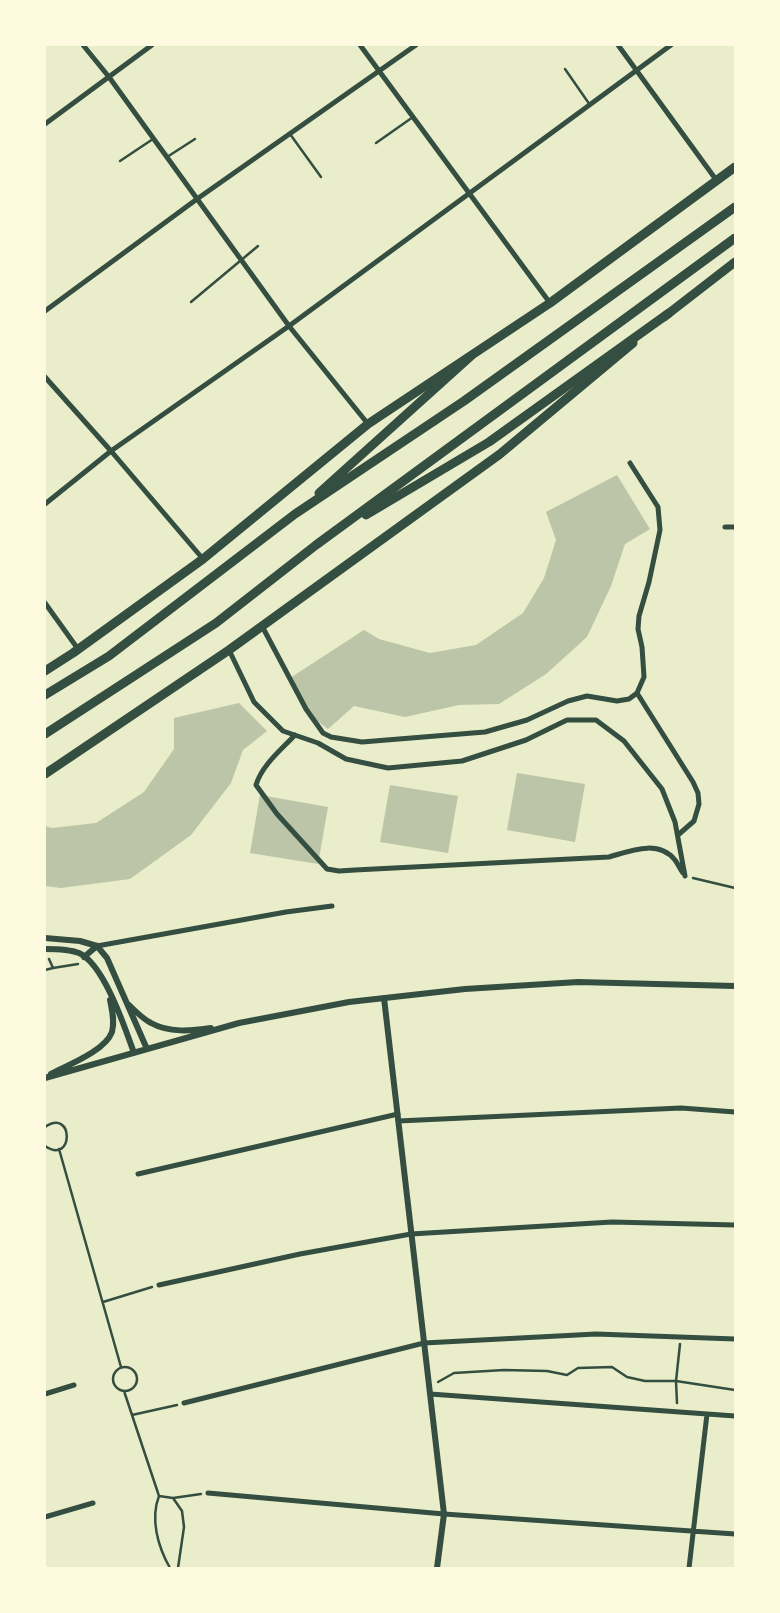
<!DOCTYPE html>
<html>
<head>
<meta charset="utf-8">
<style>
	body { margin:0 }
	#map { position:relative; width:780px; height:1613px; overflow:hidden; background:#e9edc9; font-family:"Asap Condensed",sans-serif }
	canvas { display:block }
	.frame { position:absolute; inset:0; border:46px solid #fefae0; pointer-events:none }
</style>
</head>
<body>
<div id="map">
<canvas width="780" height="1613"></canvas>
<div class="frame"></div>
</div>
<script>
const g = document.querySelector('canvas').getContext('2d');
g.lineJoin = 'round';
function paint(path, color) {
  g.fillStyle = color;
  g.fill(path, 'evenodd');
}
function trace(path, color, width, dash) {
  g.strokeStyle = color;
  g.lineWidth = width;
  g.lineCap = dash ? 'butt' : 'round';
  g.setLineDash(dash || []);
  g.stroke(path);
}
paint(new Path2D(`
	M617 475 650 529 625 544 611 586 587 637 546 674 499 704 459 705 405 717 354 706 328 729 304 711 290 678 364 630 379 639 430 653 476 645 523 613 544 578 556 540 546 512Z
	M239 703 267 731 243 750 231 783 191 835 130 879 61 888 45 886V826L52 828 96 823 144 792 174 749V718Z
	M517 773 585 784 575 842 507 830Z
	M390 785 458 796 448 853 380 842Z
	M260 795 328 807 318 864 250 853Z`), '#bcc5a7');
trace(new Path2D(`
	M693 878 735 888
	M53 968 78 964
	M45 970 53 968 49 959
	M45 1127C74 1107 74 1166 45 1146
	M59 1149 121 1367
	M103 1302 152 1287
	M113 1379a12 12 0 1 1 24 0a12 12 0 1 1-24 0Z
	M438 1382 454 1373 504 1370 547 1371 567 1375 578 1368 612 1367 627 1377 645 1381H676L735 1390
	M124 1391 159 1496
	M677 1403 676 1381 680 1344
	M132 1415 177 1405
	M173 1498 201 1494
	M170 1568C158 1547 150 1519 159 1496L173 1498 182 1511 184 1527 178 1568`), '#344e41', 2.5);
trace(new Path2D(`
	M565 69 590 105
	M290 134 321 177
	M376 143 413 117
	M167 157 195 139
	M120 161 153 139
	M191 302 258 246`), '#344e41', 2.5);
trace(new Path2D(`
	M83 45 109 77 289 326 368 424
	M360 45 550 303
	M618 45 717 181
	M45 124 152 45
	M45 311 197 199 416 45
	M45 377 111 451 203 559
	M45 504 111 451 289 326 671 45
	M725 527H735
	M45 603 78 649
	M262 626 306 709 323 733 331 737 362 742 485 732 527 720 568 701 587 696 617 701 629 699 637 693 644 677 642 647 638 629 639 616 649 582 660 530 658 507 630 463
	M229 650 254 702 283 731 318 743 346 759 388 768 462 761 526 740 567 720H596L624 741 662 789 675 822 685 876
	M637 693 693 782 698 793 699 804 694 821 678 835
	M295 735C281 750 262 765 256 785L277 814 327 869 339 871 355 870 609 857C630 851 658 839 675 860 678 864 680 869 683 873
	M97 946 286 912 332 906
	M398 1121 681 1108 735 1112
	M138 1174 398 1114
	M159 1285 300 1254 411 1234 612 1222 735 1225
	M45 1394 74 1385
	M430 1394 735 1416
	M184 1403 424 1343 596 1334 735 1339
	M208 1493 444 1514 735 1534
	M45 1517 93 1503
	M689 1568 707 1414`), '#344e41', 5);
trace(new Path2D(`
	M45 938 80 941 97 946 107 958 147 1049
	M45 949C56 949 69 949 79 953 104 964 125 1028 134 1053
	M84 957 97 946
	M384 998 444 1514 437 1568
	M129 1005C135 1011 143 1019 151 1023 169 1033 191 1031 211 1028
	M51 1074C68 1065 105 1051 112 1032 115 1021 112 1010 110 1000
	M45 1078 239 1023 349 1002 465 989 578 982 735 986`), '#344e41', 6);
trace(new Path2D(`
	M664 317 735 262
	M45 671 73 653 203 559 368 424 550 303 735 167
	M45 774 229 650 500 454 633 343`), '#344e41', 9);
trace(new Path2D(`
	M319 493 471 356
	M366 515 489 442 669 313
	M45 695 109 656 295 514 464 401 735 207
	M45 734 216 623 316 545 735 238`), '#344e41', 9);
</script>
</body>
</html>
